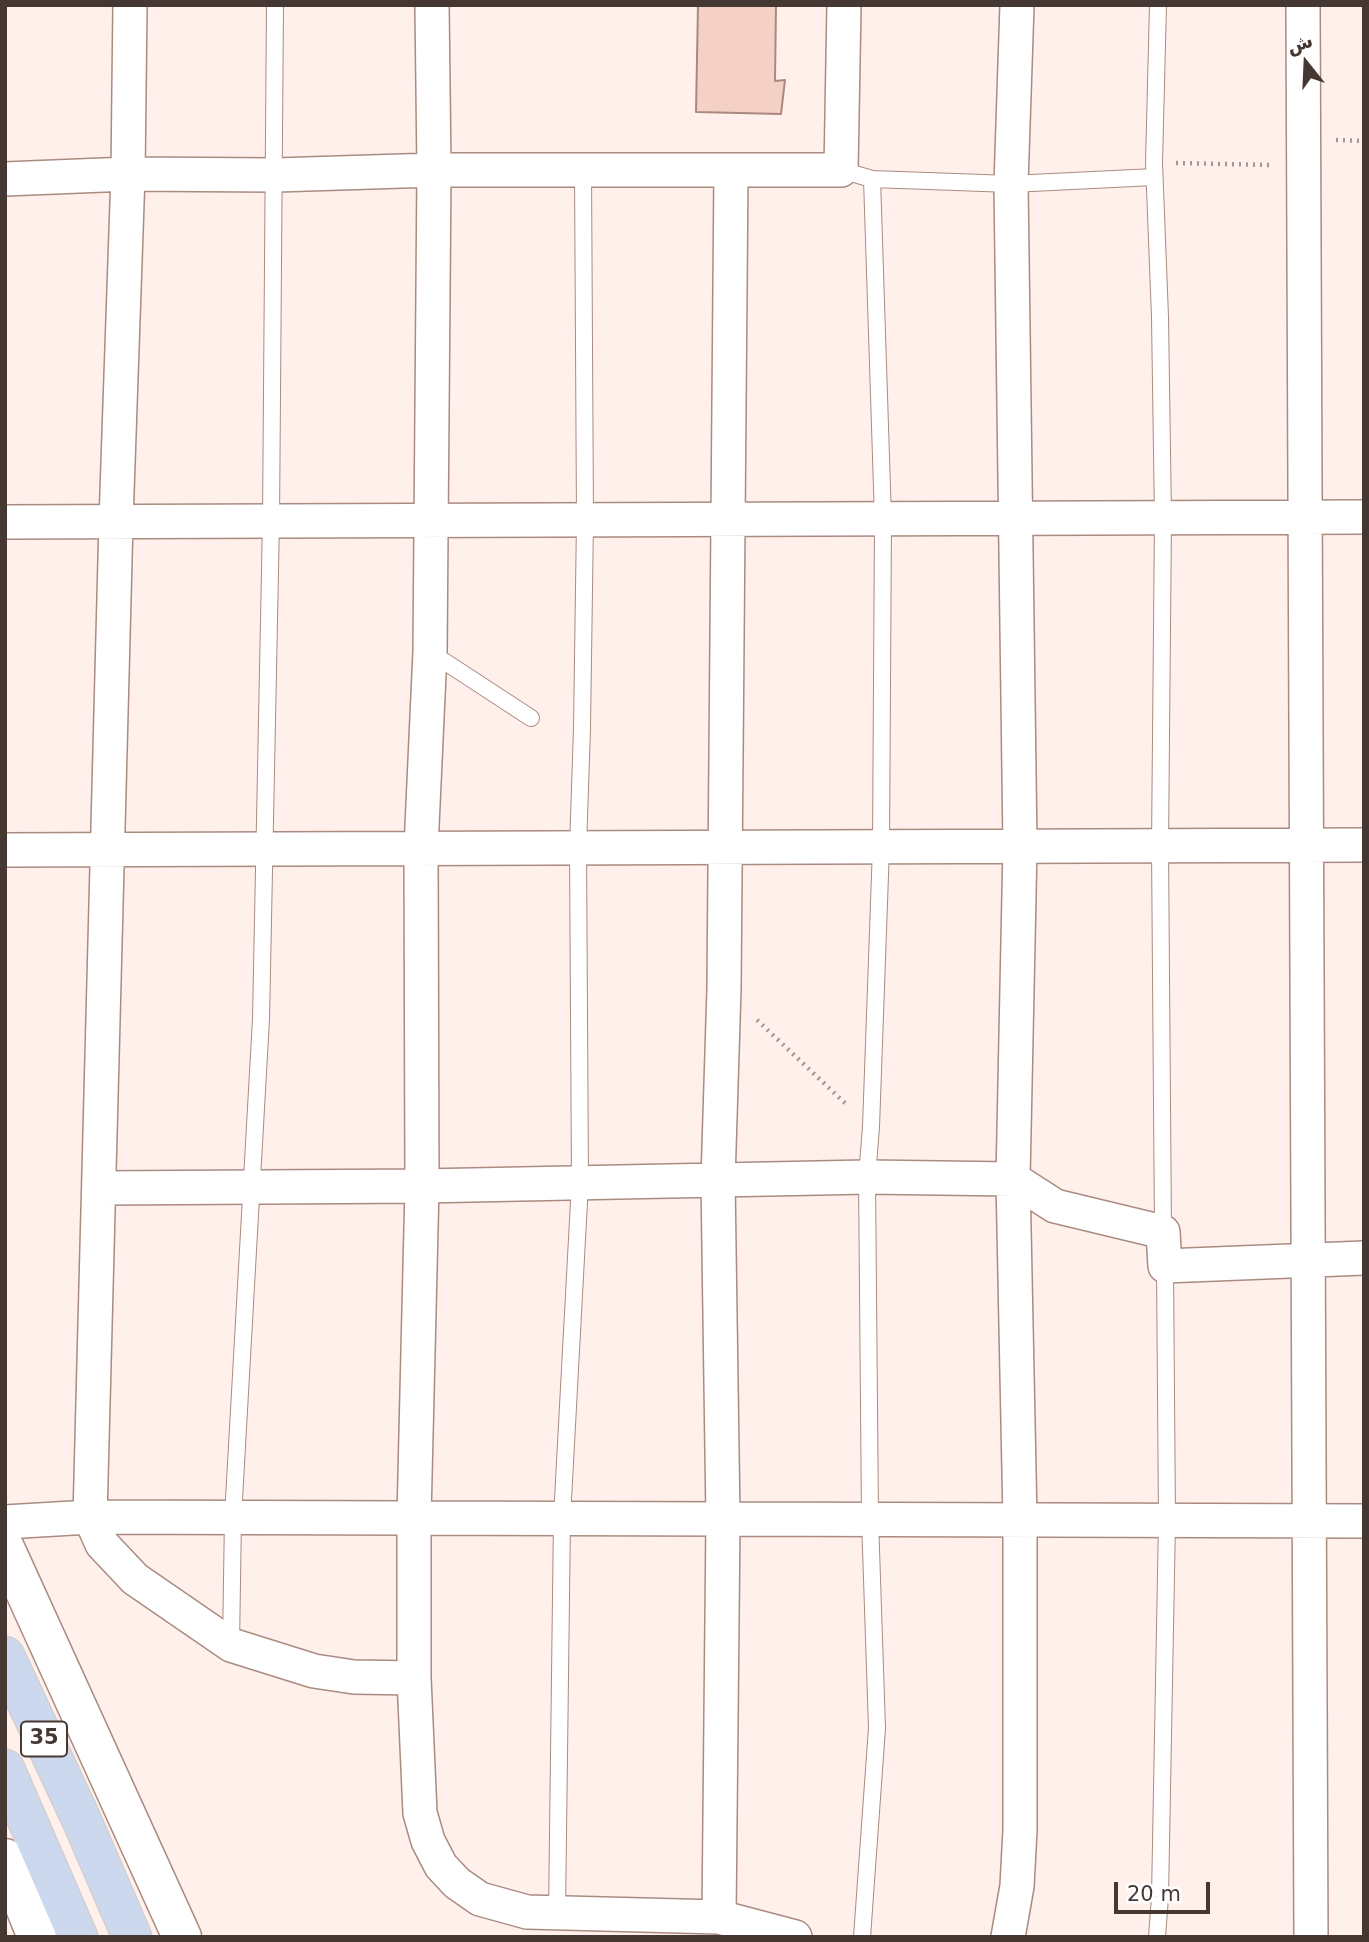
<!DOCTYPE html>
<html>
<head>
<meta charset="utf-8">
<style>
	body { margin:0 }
	#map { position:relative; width:1369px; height:1942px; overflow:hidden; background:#fff0ec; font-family:"DejaVu Sans",Vazirmatn,sans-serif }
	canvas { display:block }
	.frame { position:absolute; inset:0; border:7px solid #453833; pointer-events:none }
	.north { position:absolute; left:1271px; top:28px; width:70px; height:70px; -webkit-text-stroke:5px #fff; paint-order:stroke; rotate:342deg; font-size:19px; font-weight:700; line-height:28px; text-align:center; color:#453833 }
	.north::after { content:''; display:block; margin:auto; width:24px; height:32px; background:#453833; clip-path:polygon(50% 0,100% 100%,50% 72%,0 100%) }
	.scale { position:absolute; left:1114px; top:1882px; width:96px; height:32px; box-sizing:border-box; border:4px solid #453833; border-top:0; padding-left:9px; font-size:21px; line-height:24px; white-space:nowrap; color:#453833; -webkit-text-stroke:5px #fff; paint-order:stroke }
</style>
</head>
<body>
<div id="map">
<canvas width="1369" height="1942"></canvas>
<div class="frame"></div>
<div class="north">ش</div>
<div class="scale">20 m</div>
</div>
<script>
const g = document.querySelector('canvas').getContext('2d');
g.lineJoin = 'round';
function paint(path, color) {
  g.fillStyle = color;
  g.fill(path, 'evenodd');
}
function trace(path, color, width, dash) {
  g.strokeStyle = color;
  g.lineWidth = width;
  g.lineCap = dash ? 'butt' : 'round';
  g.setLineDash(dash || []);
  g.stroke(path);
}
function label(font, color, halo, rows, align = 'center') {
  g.font = font + ' "DejaVu Sans",sans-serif';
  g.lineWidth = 5;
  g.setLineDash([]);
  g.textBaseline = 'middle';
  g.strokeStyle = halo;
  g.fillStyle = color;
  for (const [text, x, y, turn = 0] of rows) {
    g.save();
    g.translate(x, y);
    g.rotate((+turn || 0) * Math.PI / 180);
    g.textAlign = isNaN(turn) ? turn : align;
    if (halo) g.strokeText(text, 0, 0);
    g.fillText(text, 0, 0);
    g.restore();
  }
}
const building = new Path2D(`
	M698 5H776L775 81 785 80 781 114 696 112Z`);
paint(building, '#f5d0c4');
trace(building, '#a9897e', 2);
const lane = new Path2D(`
	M1158 5 1154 163 1160 317 1163 518 1160 846 1163 1232
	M841 170 872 179 1011 184 1154 177
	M430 652 531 718
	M231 1645 233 1517 261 1019 271 521 275 5
	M557 1913 562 1518 580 1183 578 847 582 729 585 520 583 170
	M862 1937 877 1728 870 1519 867 1177 871 1127 881 847 883 519 872 179
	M1157 1937 1160 1897 1167 1521 1165 1266`);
const street = new Path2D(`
	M130 5 128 174 116 521 90 1517 1364 1521
	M432 5 434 170 430 652 421 848 422 1186 414 1517V1678L420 1813 428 1841 441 1866 457 1883 480 1899 527 1912 719 1917 795 1937
	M1303 5 1311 1937
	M5 179 128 174 276 175 434 170H841L844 5
	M5 522 1364 517
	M5 850 1364 845
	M99 1188 422 1186 867 1177 1013 1179 1055 1206 1163 1232 1165 1266 1364 1258
	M5 1522 90 1517 102 1544 135 1579 231 1645 314 1671 354 1677 414 1678
	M719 1917 723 1519 718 1180 724 989 731 170
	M1008 1937 1017 1886 1020 1830V1520L1013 1179 1020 846 1011 184 1017 5`);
const secondary = new Path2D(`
	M5 1548 182 1937
	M5 1858 37 1937`);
const highway = new Path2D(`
	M5 1656 82 1821 132 1937
	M5 1769 78 1937`);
trace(lane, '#aa8b80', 18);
trace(street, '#aa8b80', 36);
trace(secondary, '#aa8b80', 41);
trace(highway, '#d2cfce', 41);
trace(new Path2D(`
	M1336 140 1364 141
	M1176 163 1272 165
	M757 1020 847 1105`), '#a49691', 4.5, [2, 5]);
trace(lane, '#fff', 16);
trace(street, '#fff', 33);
trace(secondary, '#fff', 38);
trace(highway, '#cbd8ee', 38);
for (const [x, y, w] of [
	[44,1739,46]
]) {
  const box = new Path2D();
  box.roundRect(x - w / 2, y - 17.5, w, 35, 5);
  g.fillStyle = '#fff';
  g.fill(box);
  trace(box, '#453833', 2);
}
label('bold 21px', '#453833', null, [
	["35",44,1739]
]);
</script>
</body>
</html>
